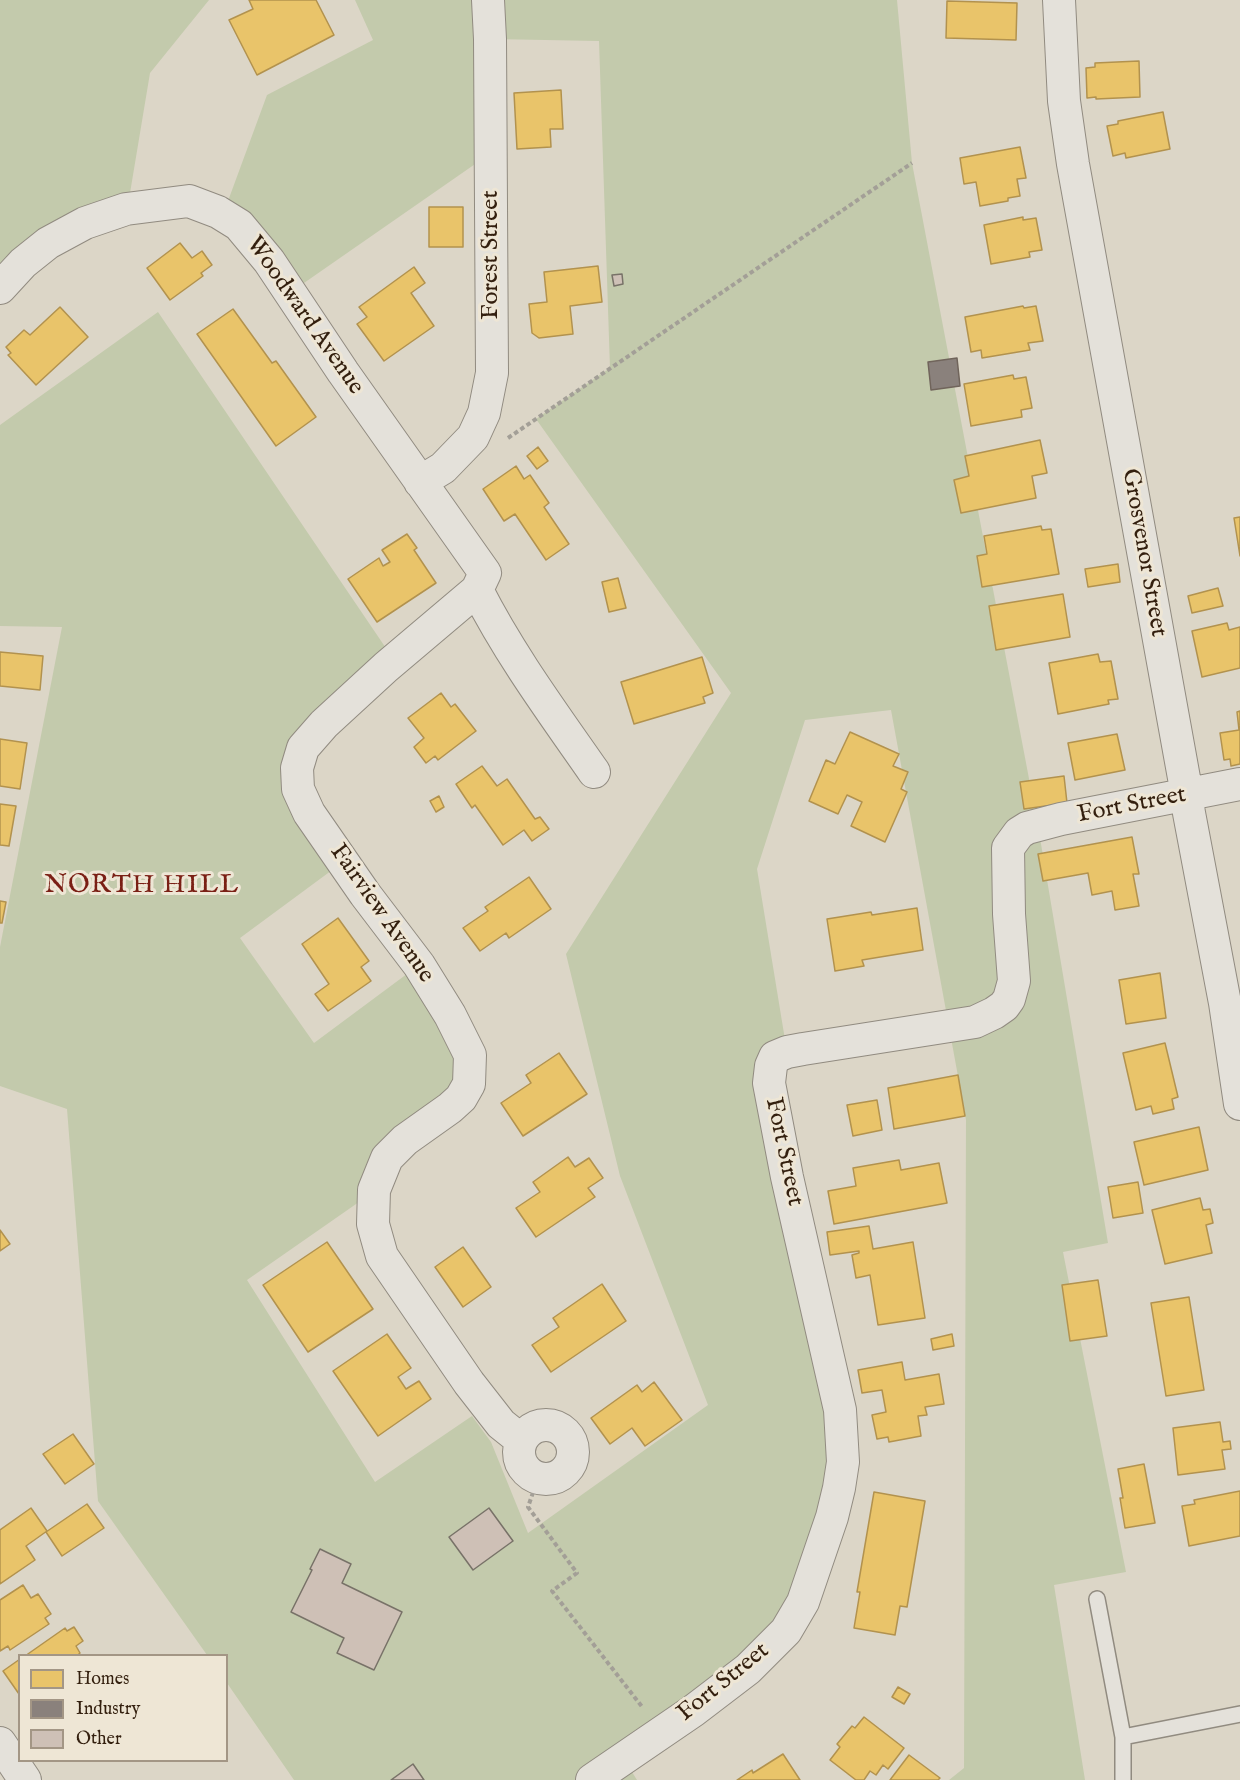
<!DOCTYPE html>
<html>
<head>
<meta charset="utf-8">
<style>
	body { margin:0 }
	#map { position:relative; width:1240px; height:1780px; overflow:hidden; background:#dcd6c7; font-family:"IM FELL English",serif }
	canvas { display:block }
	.legend { position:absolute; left:18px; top:1654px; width:210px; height:108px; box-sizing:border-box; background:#eee6d5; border:2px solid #a39685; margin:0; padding:8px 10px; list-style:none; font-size:18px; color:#331f0e }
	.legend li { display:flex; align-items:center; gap:12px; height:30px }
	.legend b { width:30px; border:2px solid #a39685 }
</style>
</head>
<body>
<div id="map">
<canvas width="1240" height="1780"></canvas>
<ul class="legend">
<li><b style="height:16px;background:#e9c46a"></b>Homes</li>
<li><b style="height:16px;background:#8a817c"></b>Industry</li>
<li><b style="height:16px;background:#cec0b6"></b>Other</li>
</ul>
</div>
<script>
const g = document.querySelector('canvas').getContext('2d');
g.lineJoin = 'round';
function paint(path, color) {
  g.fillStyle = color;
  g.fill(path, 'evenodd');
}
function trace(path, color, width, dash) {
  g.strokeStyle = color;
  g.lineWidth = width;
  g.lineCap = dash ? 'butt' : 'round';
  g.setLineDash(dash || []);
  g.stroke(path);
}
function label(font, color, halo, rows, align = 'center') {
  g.font = font + ' "IM FELL English",serif';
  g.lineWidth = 6;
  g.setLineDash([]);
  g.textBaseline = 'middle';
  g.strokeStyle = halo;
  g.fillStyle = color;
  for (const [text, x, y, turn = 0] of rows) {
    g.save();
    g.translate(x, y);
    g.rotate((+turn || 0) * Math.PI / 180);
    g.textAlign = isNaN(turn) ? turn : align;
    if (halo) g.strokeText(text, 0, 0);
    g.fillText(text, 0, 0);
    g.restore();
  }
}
paint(new Path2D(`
	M0 0H209L150 73 127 211 0 284Z
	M355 0H897L912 163 1038 826 1108 1243 1063 1252 1126 1572 1054 1585 1085 1780H949L964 1768 966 1120 891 710 805 720 757 869 787 1052 775 1057 840 1410 803 1602 625 1761 637 1780H294L227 1683 226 1656 207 1655 98 1501 67 1109 0 1086V947L62 627 0 626V425L158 312 394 660 297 768 343 862 240 938 314 1043 419 965 471 1065 369 1195 247 1280 375 1482 472 1416 491 1442 528 1533 708 1405 620 1176 566 954 731 693 536 419 610 368 599 41 491 39V153L291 292 221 220 267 95 373 40Z`), '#c3caac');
const homes = new Path2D(`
	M249 0H316L334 35 257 75 229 20 253 9Z
	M947 1 1017 3 1016 40 946 38Z
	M1139 61 1140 97 1096 99V97L1087 98 1086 68 1095 67V63Z
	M561 90 563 129H550L551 147 517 149 514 93Z
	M1163 112 1170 149 1126 158 1125 153 1113 156 1107 126 1118 124V121Z
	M1020 147 1026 178 1017 179 1020 196 1008 198V201L980 206 976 182 964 184 960 158Z
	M429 207H463V247H429Z
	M1023 217V220L1036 218 1042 250 1029 252 1030 257 991 264 984 225Z
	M180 243 192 258 202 251 212 265 201 273 203 276 170 300 147 268Z
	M598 266 602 302 570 306 573 334 539 338 532 333 529 304 547 302 544 272Z
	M414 267 425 283 411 293 434 326 384 361 357 324 367 317 359 307Z
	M1023 306 1024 308 1036 306 1043 341 1028 343 1030 350 982 358 981 350 971 352 965 317Z
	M60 307 88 337 36 385 8 355 11 353 6 347 24 330 30 335Z
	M233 309 272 363 276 361 316 417 276 446 197 334Z
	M1013 375 1014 379 1026 377 1032 408 1021 410 1022 417 971 426 964 384Z
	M1040 440 1047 473 1032 476 1036 498 961 513 954 480 969 476 965 456Z
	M538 447 548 461 537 469 527 456Z
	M516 466 524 479 530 475 549 503 544 507 569 544 546 560 515 514 504 521 483 489Z
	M1240 517V556L1234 518Z
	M1041 526 1042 530 1051 529 1059 574 982 587 977 556 987 554 984 536Z
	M407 534 417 548 414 550 436 583 377 622 348 579 379 558 383 566 390 562 382 550Z
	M1118 564 1120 582 1088 587 1085 569Z
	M618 578 626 608 609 612 602 582Z
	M1218 588 1223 606 1192 613 1188 596Z
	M1063 594 1070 637 996 650 989 606Z
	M1227 623 1229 630 1240 627V668L1202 677 1192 631Z
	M0 652 43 656 40 690 0 686Z
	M1098 654 1100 662 1111 661 1118 699 1108 700 1109 704 1058 714 1049 663Z
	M702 657 713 693 703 697 705 703 634 724 621 682Z
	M441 693 451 707 455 704 476 731 438 760 435 756 426 763 414 747 424 738 408 718Z
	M1240 711V764L1231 766 1230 759 1224 760 1220 733 1239 730 1237 712Z
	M850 732 899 754 893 766 908 772 901 789 907 792 885 842 851 826 862 802 847 795 838 814 809 801 826 760 835 764Z
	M1117 734 1125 770 1075 780 1068 743Z
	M0 739 27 743 20 789 0 786Z
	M482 766 497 786 507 779 535 819 540 817 549 829 532 841 524 830 503 845 475 805 472 808 456 784Z
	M1064 776 1067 803 1024 809 1020 782Z
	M439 796 444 807 436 812 430 801Z
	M0 804 16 806 9 846 0 845Z
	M1132 837 1139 874H1133L1139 906 1115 910 1112 891 1092 895 1088 873 1043 881 1038 854Z
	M529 877 551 909 509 938 506 933 480 951 463 928 488 911 485 907Z
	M0 901 6 902 2 923H0Z
	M917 908 923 950 862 960 864 966 835 971 827 919 871 912 872 915Z
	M338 918 369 961 361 967 371 981 328 1011 315 994 329 984 302 944Z
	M1160 973 1166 1018 1126 1024 1119 980Z
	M1165 1043 1178 1097 1172 1099 1174 1109 1153 1114 1151 1106 1136 1110 1123 1053Z
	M559 1053 587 1094 523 1136 501 1103 531 1083 526 1075Z
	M958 1075 965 1116 894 1129 888 1088Z
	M877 1100 882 1130 853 1136 847 1105Z
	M1199 1127 1208 1170 1144 1185 1134 1142Z
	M568 1157 575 1167 589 1158 603 1178 588 1188 595 1197 536 1237 516 1208 540 1192 533 1182Z
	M899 1160 901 1170 939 1163 947 1203 834 1224 828 1191 856 1186 853 1168Z
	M1138 1182 1143 1213 1113 1218 1108 1187Z
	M1200 1198 1203 1210 1210 1209 1213 1223 1206 1225 1212 1253 1165 1264 1152 1210Z
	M869 1226 873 1249 913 1242 925 1318 878 1325 870 1275 856 1278 852 1255 859 1253V1251L830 1255 827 1232Z
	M0 1230 10 1244 0 1251Z
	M327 1242 373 1309 308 1352 263 1285Z
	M463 1247 491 1287 463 1307 435 1267Z
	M1098 1280 1107 1336 1070 1341 1062 1285Z
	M602 1284 626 1321 551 1372 532 1345 559 1327 553 1318Z
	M1189 1297 1204 1390 1166 1396 1151 1303Z
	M387 1334 411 1368 398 1377 406 1389 419 1381 431 1399 378 1436 333 1371Z
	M952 1334 954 1346 933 1350 931 1339Z
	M902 1362 905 1380 939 1374 944 1404 925 1407 927 1415 918 1416 921 1436 889 1442 888 1437 877 1439 872 1415 886 1412 882 1390 862 1393 858 1370Z
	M654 1382 682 1420 645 1446 632 1428 610 1444 591 1418 637 1385 642 1392Z
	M1220 1422 1223 1442 1230 1441 1231 1449 1222 1450 1225 1469 1178 1475 1173 1428Z
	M73 1434 94 1464 65 1484 43 1454Z
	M1144 1464 1155 1523 1125 1528 1120 1498H1123L1118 1469Z
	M1240 1491V1536L1189 1546 1182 1506 1195 1504 1194 1500Z
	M874 1492 925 1501 907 1607 900 1606 895 1635 854 1628 860 1592H857Z
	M87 1504 104 1528 62 1556 46 1532Z
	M31 1508 47 1531 26 1546 35 1560 0 1584V1530Z
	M23 1585 31 1598 38 1594 51 1614 45 1618 49 1624 10 1650 8 1646 0 1651V1600Z
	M74 1627 83 1641 76 1646 80 1653 77 1656H25L65 1628 67 1631Z
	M20 1659V1694H19L3 1671Z
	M898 1687 910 1694 904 1704 892 1697Z
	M864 1717 904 1748 888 1769 883 1765 876 1775 870 1771 864 1780H856L830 1760 840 1747 837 1744 852 1726 855 1728Z
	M783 1754 800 1780H737L752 1770 753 1773Z
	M909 1755 940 1778 938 1780H890Z`);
paint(homes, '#e9c46a');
trace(homes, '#b2924e', 1.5);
const industry = new Path2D(`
	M957 358 960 386 931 390 928 362Z`);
paint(industry, '#8a817c');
trace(industry, '#70645b', 1.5);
const building = new Path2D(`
	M622 274 623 284 614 286 612 275Z
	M489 1508 513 1541 473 1570 449 1537Z
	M320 1549 351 1564 342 1583 402 1612 374 1670 337 1653 344 1638 291 1612 312 1570 310 1569Z
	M413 1764 424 1780H391Z`);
paint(building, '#cec0b6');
trace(building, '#787268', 1.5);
const service = new Path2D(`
	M1097 1599 1123 1737 1240 1714
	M1123 1737V1780`);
const minor = new Path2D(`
	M1059 0 1064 101 1073 164 1184 778 1189 813 1225 1003 1240 1104
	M0 288 23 263 48 243 85 223 126 209 189 201 218 212 239 225 269 261 343 372 485 573 477 590 386 667 324 724 303 748 297 768 298 789 309 813 365 894 419 965 450 1015 470 1055 469 1084 461 1098 450 1108 405 1140 387 1158 374 1190 373 1224 382 1256 469 1383 501 1424 521 1440
	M420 482 443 468 473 437 484 413 492 373 490 39 488 0
	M477 590C510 655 553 713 594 772
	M519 1452a27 27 0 1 1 54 0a27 27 0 1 1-54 0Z
	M0 1743 25 1780
	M592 1780 693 1711 748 1669 786 1631 803 1602 832 1517 839 1488 843 1462 840 1410 787 1177 769 1083 771 1066 775 1057 787 1052 803 1049 975 1022 994 1013 1004 1006 1009 999 1014 981 1009 914 1008 848 1019 833 1027 828 1061 819 1240 784`);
trace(service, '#918b80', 18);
trace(minor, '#918b80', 34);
trace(new Path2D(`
	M508 438 912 163
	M538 1478 528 1507 577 1573 552 1591 643 1708`), '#a39f97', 4, [4.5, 3]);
trace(service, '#e4e1da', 15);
trace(minor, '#e4e1da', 32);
label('24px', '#331f0e', '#eee6d5', [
	["Forest Street",492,255,-90],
	["Woodward Avenue",304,316,55],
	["Grosvenor Street",1143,553,80],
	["Fort Street",1132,806,-11],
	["Fairview Avenue",381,914,55],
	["Fort Street",783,1152,78],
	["Fort Street",724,1683,-39]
]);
g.letterSpacing = '1.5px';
label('26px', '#7a1f14', '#eee6d5', [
	["NORTH HILL",142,887]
]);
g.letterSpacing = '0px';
</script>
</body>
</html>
